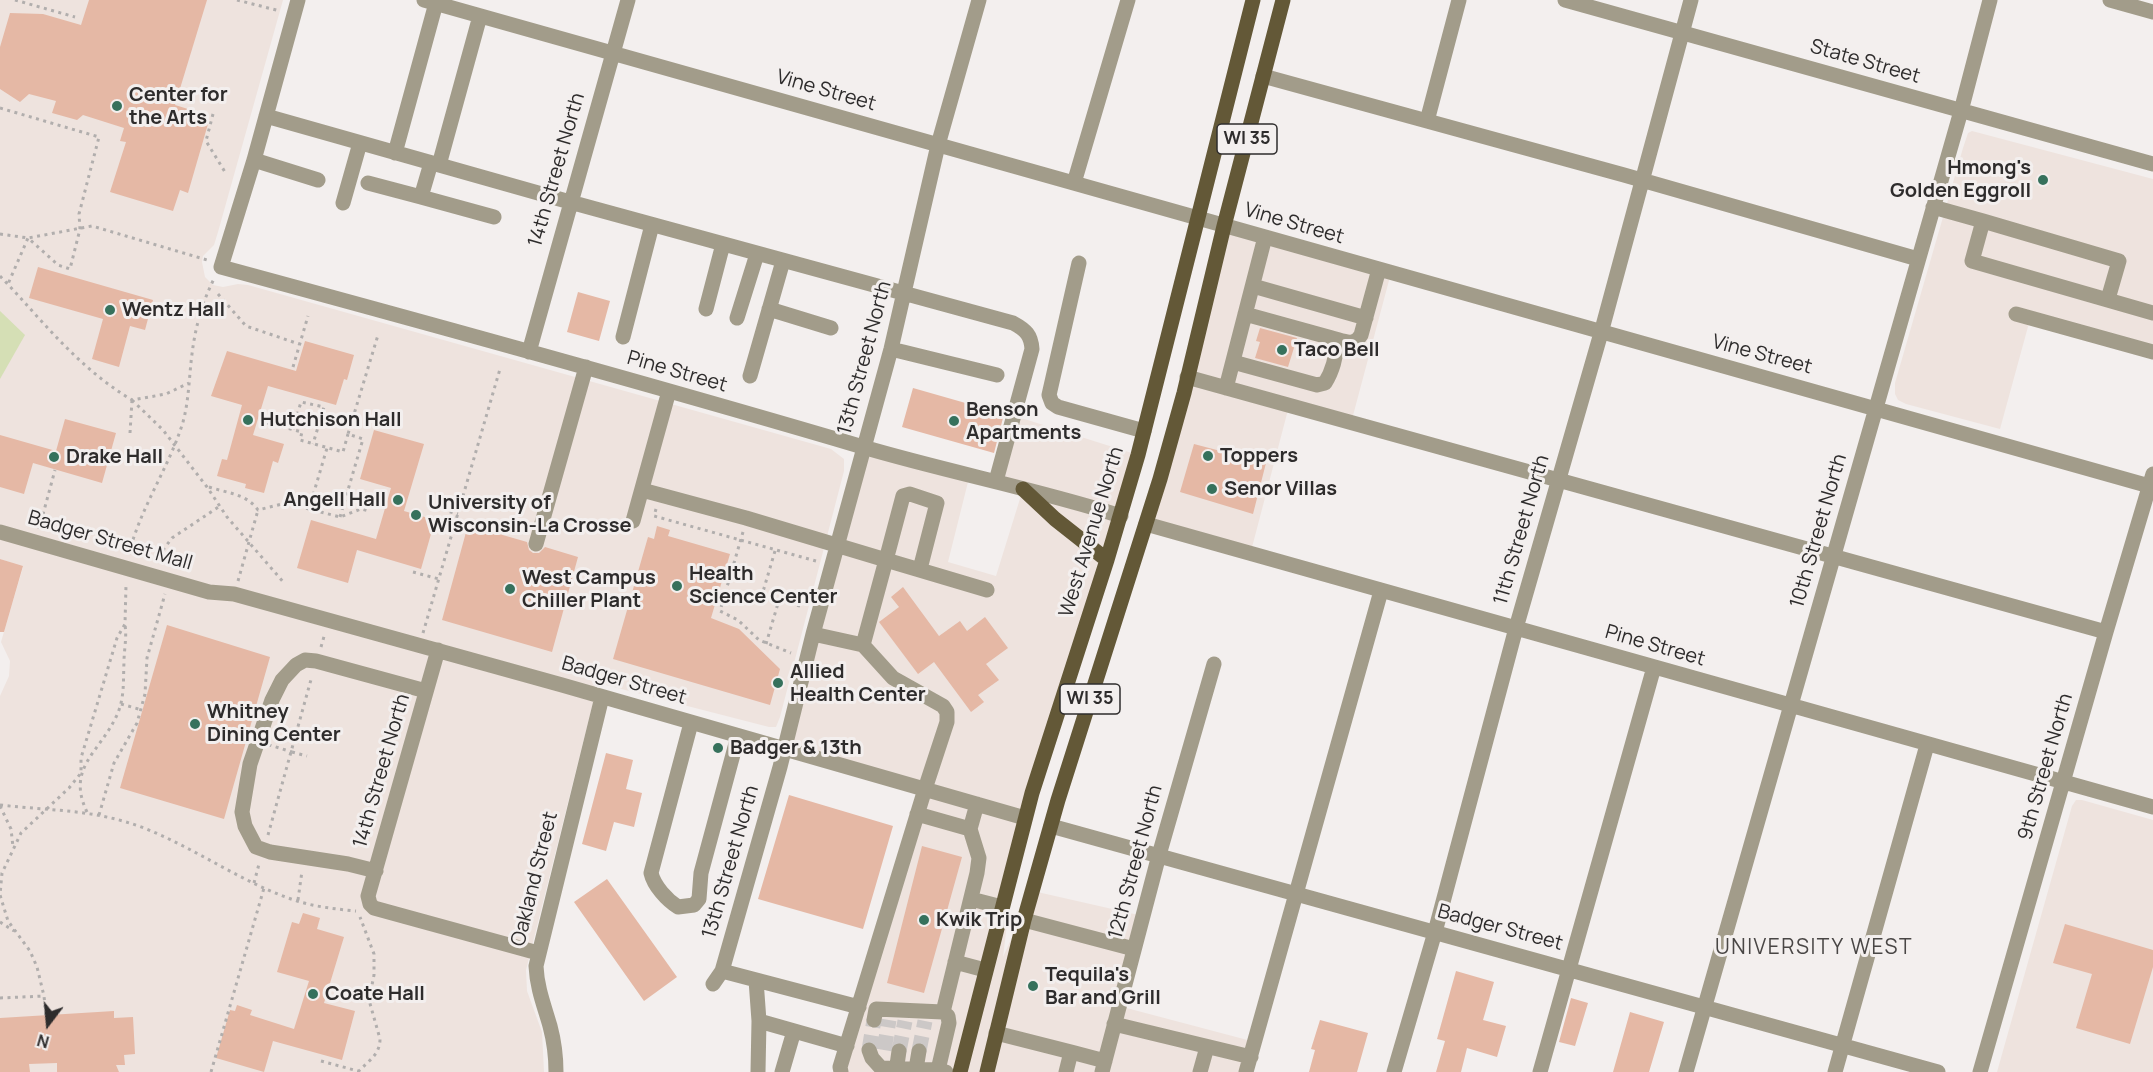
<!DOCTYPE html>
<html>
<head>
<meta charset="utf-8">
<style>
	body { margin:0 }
	#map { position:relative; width:2153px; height:1072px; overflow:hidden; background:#f3efee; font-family:Manrope,sans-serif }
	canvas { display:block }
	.north { position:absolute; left:18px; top:994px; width:60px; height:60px; -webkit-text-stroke:4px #f3efee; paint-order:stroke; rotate:196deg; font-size:16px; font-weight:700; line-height:24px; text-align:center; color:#2e2c2c }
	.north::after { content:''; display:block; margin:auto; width:21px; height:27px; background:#2e2c2c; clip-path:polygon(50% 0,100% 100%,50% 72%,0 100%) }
</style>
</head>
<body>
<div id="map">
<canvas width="2153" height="1072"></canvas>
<div class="north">N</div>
</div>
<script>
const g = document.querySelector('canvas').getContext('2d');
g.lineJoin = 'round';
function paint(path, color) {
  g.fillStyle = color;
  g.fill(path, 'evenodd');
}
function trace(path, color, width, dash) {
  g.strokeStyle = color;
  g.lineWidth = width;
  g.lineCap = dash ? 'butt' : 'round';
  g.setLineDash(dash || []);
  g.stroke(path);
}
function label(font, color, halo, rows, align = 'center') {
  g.font = font + ' Manrope,sans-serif';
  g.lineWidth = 6;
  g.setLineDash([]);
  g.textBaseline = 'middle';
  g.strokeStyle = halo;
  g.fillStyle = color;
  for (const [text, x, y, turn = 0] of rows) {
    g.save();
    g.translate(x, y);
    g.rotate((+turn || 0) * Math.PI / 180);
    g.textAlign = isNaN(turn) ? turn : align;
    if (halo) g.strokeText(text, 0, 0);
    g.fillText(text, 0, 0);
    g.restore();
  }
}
paint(new Path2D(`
	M0 0H283L218 232 214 245 203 256 202 262 205 277 213 285 223 287 238 284 248 285 831 449 844 459V471L780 717 776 727H769L598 683 526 970 527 991 542 1032 544 1072H0V696L9 676 10 661 1 642 23 567 0 559Z
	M1972 131 2153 179V348L2029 323 2000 429 1906 404 1898 400 1895 394V383L1963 148 1968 133Z
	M1224 226 1391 273 1351 423 1289 406 1250 555 1146 524Z
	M1015 416 1138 455 1012 884 1003 957 1033 891 1143 916 1119 1006 1255 1042 1246 1072H841L924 789 784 748 864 447 970 474 948 562 996 576 1023 489 996 481Z
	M2076 800H2082L2153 820V1072H1997L2072 806Z`), '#eee3de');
paint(new Path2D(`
	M0 311 25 335 0 379Z`), '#d5dfb5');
paint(new Path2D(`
	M89 0H207L175 105 201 113 208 124 188 193 180 190 173 211 110 192 126 142 120 141 124 128 83 115 77 120 52 113 56 101 29 94 20 102 0 89V47L10 13 43 14 81 25Z
	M38 267 153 300 145 330 130 326 119 367 92 359 103 319 29 298Z
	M578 292 610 301 599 341 567 332Z
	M1260 328 1297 338 1288 367 1255 358 1260 342 1256 341Z
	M305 341 354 355 347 380 344 379 336 405 268 386 253 435 284 444 278 463 273 461 264 493 245 488 246 484 217 476 222 459 227 460 242 405 211 396 227 351 296 371Z
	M913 388 1004 414 994 453 902 427Z
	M65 419 116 433 102 483 33 463 24 494 0 487V435L56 451Z
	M374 430 424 444 404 511 435 520 421 569 357 550 348 583 297 568 311 520 376 539 391 488 360 479Z
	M1194 444 1266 463 1253 514 1180 492Z
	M468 525 527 542 529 550 533 553H539L545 547 578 557 552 652 442 620Z
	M657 526 670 530 668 536 730 554 711 618 739 629 780 669 770 705 613 659 648 537 654 539Z
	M0 559 23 566 4 632H0Z
	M903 587 939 636 960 621 967 631 985 617 1008 648 986 664 999 680 978 695 984 702 971 712 934 662 918 674 879 622 899 607 891 597Z
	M167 625 270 657 224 819 120 788Z
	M606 753 633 760 626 789 642 793 634 827 614 822 606 851 582 844Z
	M789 795 893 826 863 929 758 899Z
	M922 846 962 857 924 993 887 983Z
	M607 879 677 977 644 1001 574 902Z
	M303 913 320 918 317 929 344 937 324 1003 355 1011 342 1060 273 1041 264 1072 216 1058 230 1010 235 1011 237 1005 252 1010 250 1015 294 1029 309 981 277 972 292 922 299 924Z
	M2065 924 2153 950V967L2130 1044 2076 1028 2092 974 2053 963Z
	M1456 971 1494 982 1483 1020 1506 1026 1497 1057 1467 1048 1461 1072H1436L1445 1041 1437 1039Z
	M1571 998 1588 1003 1575 1046 1559 1042Z
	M114 1011V1018L133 1017 135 1054 124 1055 125 1065H116L119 1072H57V1063L29 1064 30 1072H0V1018Z
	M1630 1012 1664 1022 1649 1072H1613Z
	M1320 1020 1368 1033 1357 1072H1309L1315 1050 1311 1049Z`), '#e5b8a5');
trace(new Path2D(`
	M869 1050 874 1020
	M884 1050 889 1020
	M899 1051 905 1021
	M919 1051 925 1021`), '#ccc8c7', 15, [15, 8]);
trace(new Path2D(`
	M15 0 75 17
	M237 0 280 11
	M0 108 99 137 79 214 80 229 70 269 58 265 28 238 8 284
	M213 114 206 141 225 172
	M0 234 28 238 92 226 207 260
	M0 276C43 321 77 367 132 400L166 394 189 383
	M218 294 246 326 299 344
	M293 367 308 316
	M132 400 163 430 207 487 227 517 285 584
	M267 423 302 432 300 440 343 452 348 434
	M293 429 301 402 324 407 313 444
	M130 433 132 400
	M209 487C227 493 247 494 258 510L286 503 340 517 361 509 369 511
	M428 506 458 514
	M309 509 327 448
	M656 509 654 516 816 561
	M340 517 363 439 348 434 378 335
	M39 529 55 470
	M743 532 720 611 738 620 759 640 791 653
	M775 551 762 595 803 607
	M129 554C140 508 169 468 183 422 189 400 189 377 192 354 195 329 202 302 214 279
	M150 558 163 550 172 538 220 506
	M413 572 439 579
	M238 581 258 510
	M423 633 500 369
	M766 644 779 600
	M321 647 325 633
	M292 752 307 756
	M0 805C52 811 94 809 144 828 197 849 244 884 297 901 316 907 336 909 356 911
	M0 806 11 829 13 847
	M87 812C66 768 99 753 116 717 125 699 123 681 124 662 124 649 127 638 125 625
	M99 815 114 763 137 723 145 694 147 658 165 594
	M268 835 312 676
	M254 883 259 864
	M298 900 302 871
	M0 922 14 931
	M0 998 44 996
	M46 1015 44 996 37 967 30 951 8 921 0 895 2 873 21 833 69 788 81 773V758L117 638 125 624 126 585
	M321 1061 358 1071
	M211 1072 264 888
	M358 1072C368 1061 380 1055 380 1039L369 1000 374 975V954L360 917`), '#b1aead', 3, [3, 4.5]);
trace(new Path2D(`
	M298 0 254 160 221 267C435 325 650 384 863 447 948 472 1036 489 1121 516
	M424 0 2153 487
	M1565 0 2153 164
	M2110 0 2153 12
	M1263 76 1624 175 1918 259
	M266 116 570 202 1013 323C1026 330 1031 335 1032 349L996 481
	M1427 121 1459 0
	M395 153 436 3
	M254 160 318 180
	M431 163 421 197 494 217
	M439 165 480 16
	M368 183 421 197
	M1074 183 1128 0
	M343 203 360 143
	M1933 207 1983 221 1972 261 2153 313
	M1983 221 2119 261 2108 299
	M1079 263 1049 395 1052 403 1058 407 1144 431
	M1253 286 1366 318
	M706 309 723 244
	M769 309 831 328
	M2016 314 2153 352
	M737 318 757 254
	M623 337 652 225
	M1332 338C1344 341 1354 347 1361 335L1379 269
	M891 349 997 375
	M529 352 628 0
	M1233 362 1317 385 1325 383C1332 372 1337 356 1336 343L1332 338 1245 314
	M750 376 783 261
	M1187 377 2106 632
	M1226 388 1265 237
	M642 490 746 518 886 560 863 645 893 678 943 706 947 712V722L925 789 840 1067 841 1072
	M633 521 669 391
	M1146 524 2153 807
	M0 532 209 592 234 594 562 685 1025 818
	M536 544 586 367
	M920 569 937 503 910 494 903 496 886 560 987 590
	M813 634 863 645
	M438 650 368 896 370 904 374 908 538 953
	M691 723 651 873C654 886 667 900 678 907L694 905 699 899 701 873 738 736
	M917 814 970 829
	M1051 826 1938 1072
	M376 871 348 864 270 852 256 847 245 826 242 812 250 764 272 700 282 680 296 665 305 660 316 661 426 691
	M971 899 1002 907
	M1024 920 1134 949
	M955 962 985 970
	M722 971 859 1007
	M756 980 759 1021 847 1046
	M713 984 722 971 780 767 813 634 891 349 938 145 979 0
	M943 1012 948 1016 949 1023 938 1070 946 1072
	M874 1020 876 1009 943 1012 977 873 979 858 970 829 977 804
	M1114 1024 1251 1057
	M996 1033 1071 1052 1066 1072
	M869 1050 872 1058 881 1068 938 1070
	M1071 1052 1105 1061
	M916 1069 919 1051
	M556 1072C556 1056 554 1041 550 1026 544 1005 537 988 536 966L602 697
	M758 1072 759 1021
	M782 1072 794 1031
	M896 1072 899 1051
	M1102 1072 1159 855 1214 664
	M1200 1072 1207 1047
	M1246 1072 1381 591
	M1394 1072 1435 932 1516 628 1601 333 1691 0
	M1540 1072 1654 667
	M1686 1072 1961 111 1990 0
	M1835 1072 1927 745
	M1980 1072 2106 632 2153 474`), '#a29c8a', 15);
trace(new Path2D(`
	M1023 489 1055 519 1107 560
	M960 1072 1032 793 1107 560 1138 455 1253 0
	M987 1072 1024 920 1058 800 1160 479 1184 393 1224 226 1283 0`), '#635837', 15);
trace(new Path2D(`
	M121 704 142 710
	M247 738 292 752`), '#b1aead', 3, [3, 4.5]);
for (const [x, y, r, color] of [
	[117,106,6,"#36715c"],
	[2043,180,6,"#36715c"],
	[110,310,6,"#36715c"],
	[1282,350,6,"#36715c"],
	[248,420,6,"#36715c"],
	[954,421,6,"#36715c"],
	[1208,456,6,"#36715c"],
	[54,457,6,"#36715c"],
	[1212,489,6,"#36715c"],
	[398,500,6,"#36715c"],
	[416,515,6,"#36715c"],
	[677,586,6,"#36715c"],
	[510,589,6,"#36715c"],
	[778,683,6,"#36715c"],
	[195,724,6,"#36715c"],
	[718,748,6,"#36715c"],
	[924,920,6,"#36715c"],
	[1033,986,6,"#36715c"],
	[313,994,6,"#36715c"]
]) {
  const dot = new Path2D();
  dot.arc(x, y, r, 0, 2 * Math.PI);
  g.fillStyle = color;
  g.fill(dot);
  trace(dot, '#f3efee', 2);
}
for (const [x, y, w] of [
	[1247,139,60],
	[1090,699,60]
]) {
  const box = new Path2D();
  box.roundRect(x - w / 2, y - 15, w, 30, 4.5);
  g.fillStyle = '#f3efee';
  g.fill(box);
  trace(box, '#2e2c2c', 1.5);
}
label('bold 18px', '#2e2c2c', null, [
	["WI 35",1247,139],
	["WI 35",1090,699]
]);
label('20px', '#2e2c2c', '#f3efee', [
	["State Street",1865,62,16],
	["Vine Street",826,91,16],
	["14th Street North",557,170,-74],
	["Vine Street",1294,224,16],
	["Vine Street",1762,355,15],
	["13th Street North",865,358,-75],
	["Pine Street",677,372,16],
	["11th Street North",1522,530,-74],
	["10th Street North",1819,531,-74],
	["West Avenue North",1092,532,-73],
	["Badger Street Mall",110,541,16],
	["Pine Street",1655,646,16],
	["Badger Street",624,681,16],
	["9th Street North",2046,767,-74],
	["14th Street North",382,771,-74],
	["13th Street North",731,862,-74],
	["12th Street North",1136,862,-75],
	["Oakland Street",535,879,-76],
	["Badger Street",1500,928,15]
]);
label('bold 20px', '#2e2c2c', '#f3efee', [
	["Center for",129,95],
	["the Arts",129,118],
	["Hmong's",2031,168,"right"],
	["Golden Eggroll",2031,191,"right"],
	["Wentz Hall",122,310],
	["Taco Bell",1294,350],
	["Benson",966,410],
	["Apartments",966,433],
	["Hutchison Hall",260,420],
	["Toppers",1220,456],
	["Drake Hall",66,457],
	["Senor Villas",1224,489],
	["Angell Hall",386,500,"right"],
	["University of",428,503],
	["Wisconsin-La Crosse",428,526],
	["Health",689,574],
	["Science Center",689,597],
	["West Campus",522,578],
	["Chiller Plant",522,601],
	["Allied",790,672],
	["Health Center",790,695],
	["Whitney",207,712],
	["Dining Center",207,735],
	["Badger & 13th",730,748],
	["Kwik Trip",936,920],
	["Tequila's",1045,975],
	["Bar and Grill",1045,998],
	["Coate Hall",325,994]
], 'left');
g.letterSpacing = '1.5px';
label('21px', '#494645', '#f3efee', [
	["UNIVERSITY WEST",1814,948]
]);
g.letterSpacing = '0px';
</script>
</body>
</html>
